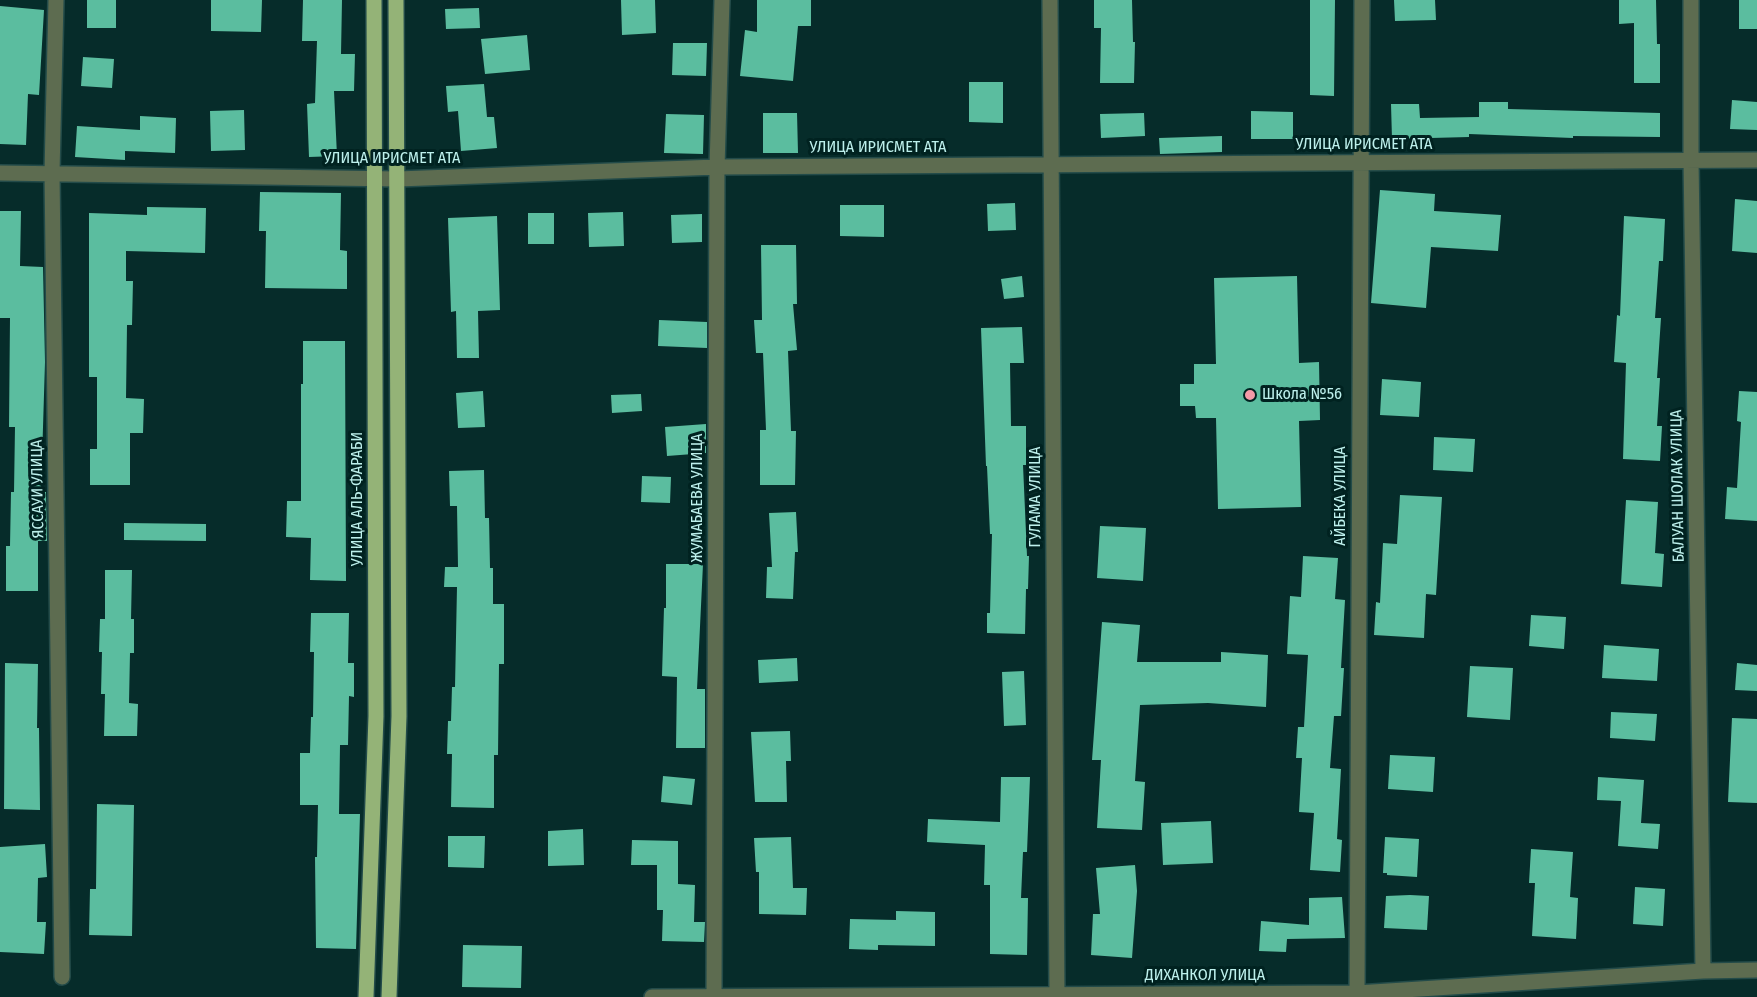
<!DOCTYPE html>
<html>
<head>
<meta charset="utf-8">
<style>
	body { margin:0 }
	canvas { display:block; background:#062c2a }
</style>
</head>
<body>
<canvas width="1757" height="997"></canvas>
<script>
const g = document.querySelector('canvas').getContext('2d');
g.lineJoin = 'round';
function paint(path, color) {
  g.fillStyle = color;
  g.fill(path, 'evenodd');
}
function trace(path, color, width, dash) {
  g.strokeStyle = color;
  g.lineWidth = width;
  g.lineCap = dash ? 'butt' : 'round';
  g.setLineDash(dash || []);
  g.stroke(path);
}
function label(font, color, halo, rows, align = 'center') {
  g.font = font + ' "Fira Sans Condensed",sans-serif';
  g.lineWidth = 6;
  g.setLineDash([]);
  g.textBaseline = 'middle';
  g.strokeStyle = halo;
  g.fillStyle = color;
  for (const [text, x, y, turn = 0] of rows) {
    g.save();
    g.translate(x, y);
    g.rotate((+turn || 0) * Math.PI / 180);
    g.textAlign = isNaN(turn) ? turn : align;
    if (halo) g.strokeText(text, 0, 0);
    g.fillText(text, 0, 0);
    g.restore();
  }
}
paint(new Path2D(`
	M87 0H116V28H87Z
	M211 0H262L261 32 211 31Z
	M303 0H342L341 54H355L354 91H334L337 156 309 157 307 104 315 103 317 41H302Z
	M621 0H655L656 33 622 35Z
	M757 0H811V26H798L793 81 740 76 745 30 757 32Z
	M1094 0H1132L1133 42H1135L1134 83H1100L1101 28H1094Z
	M1310 0H1335L1334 96 1310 95Z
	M1394 0H1435L1436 20 1395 21Z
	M1619 0H1656L1657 44H1660V83H1634V23L1619 24Z
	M1739 0H1757V29H1739Z
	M0 6 44 10 39 95 28 94 26 145 0 144Z
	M479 8 480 28 446 29 445 9Z
	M527 35 530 70 485 74 481 39Z
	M673 43H707L706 76 672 75Z
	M83 57 114 59 112 88 81 86Z
	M969 82H1003V123L969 122Z
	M484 84 487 117H494L497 148 461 151 458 111 448 112 446 86Z
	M1732 100 1757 102V130L1730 129Z
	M1479 102H1508V109L1660 113V137L1573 136V138L1469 134V137L1392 139 1391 104H1419L1420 118 1479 117Z
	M244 110 245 150 211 151 210 111Z
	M1251 111 1293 112V139H1251Z
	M763 113H797L798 153H763Z
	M1144 113 1145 136 1101 138 1100 114Z
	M666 114 704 115 703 154 664 153Z
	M140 116 176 118 175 153 125 151V160L75 157 77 126 140 130Z
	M1222 136V152L1160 154 1159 138Z
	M1380 190 1435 194 1434 211 1501 215 1498 251 1431 247 1426 308 1371 303Z
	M260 192 341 193 340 250 347 251V289L265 288 266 231H259Z
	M1735 199 1757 201V253L1732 251Z
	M1015 203 1016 230 988 231 987 204Z
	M840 205H884V237L840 236Z
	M147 207 206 208 205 253 126 251V281H133L132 325H127L126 398 144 399 143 433H130V485H90V449H97V377H89V213L147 215Z
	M0 211H21L20 266 43 267 45 362 41 492H46L47 541H38V591H6V546H10L11 492H14L15 427H9L10 318H0Z
	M623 212 624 246 589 247 588 213Z
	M528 213H554V244H528Z
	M702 214V242L672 243 671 215Z
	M497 216 500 310 478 311 479 358H457L456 311 451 312 448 218Z
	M1624 216 1665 219 1663 261H1659L1655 318H1661L1657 378H1660L1657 426H1662L1660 461 1623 459 1626 363 1614 362 1617 315 1620 316Z
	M761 245H796L797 304H793L797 350 788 351 791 431H796L795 485H760V430H766L763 353H756L754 320H762Z
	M1022 276 1024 297 1004 299 1001 279Z
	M1297 276 1299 363 1319 362 1320 420 1299 421 1301 507 1218 509 1216 418H1196L1195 406H1180V384H1194V364H1216L1214 278Z
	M659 320 707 322V348L658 346Z
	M1022 327 1024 363H1010L1011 426H1026V465H1023L1027 556H1029L1028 589H1026L1025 634 987 633V613H990L992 534H990L987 466H986L981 328Z
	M303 341H345L346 581 310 580 311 538 286 537 287 501H301V384H303Z
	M1382 379 1421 382 1419 417 1380 415Z
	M483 391 485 427 458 428 456 393Z
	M1739 391 1757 392V521L1725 519 1727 487 1737 488 1741 422 1737 421Z
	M641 394 642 411 612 413 611 395Z
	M706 424V453L667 456 665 427Z
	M1434 437 1475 439 1473 472 1433 470Z
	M484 470 485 518H489L490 568H493V604H504V664H499L498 755H494V808L451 807 452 754H447L448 721H451L452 687H455L457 587H444L445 567H458L457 506H450L449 471Z
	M642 476 671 477 670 503 641 502Z
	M1400 495 1442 497 1436 595 1426 594 1424 638 1374 635 1376 602 1380 603 1383 543 1397 544Z
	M1626 500 1658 502 1655 553 1664 554 1662 587 1621 584Z
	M796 512 798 552H795L793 599 766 598 767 567H772L769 513Z
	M124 523 206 524V541L124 540Z
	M1100 526 1146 528 1143 581 1097 578Z
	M1303 556 1338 558 1335 599 1345 600 1341 668H1344L1341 716H1334L1330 768 1341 769 1337 839 1342 840 1340 872 1310 870 1314 813 1299 812 1302 758H1296L1298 727H1304L1308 655 1287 654 1290 596 1301 597Z
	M666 564H703L697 689H705V748H676L677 677 662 676 664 608H666Z
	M105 570H132L131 619H134V653H130L129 703 138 704 137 736H104L105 694H101L102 652H99L100 619H105Z
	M311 613H349L348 663H354V697L349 696 348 745H340L339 814H360L356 949 316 948 315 857H317L318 805H300V753H310L311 717H313L314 652H310Z
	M1531 615 1566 617 1564 649 1529 646Z
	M1102 622 1140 625 1137 662H1221V652L1268 655 1266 707 1208 703 1140 705 1135 781 1145 782 1142 830 1097 828 1101 760H1092Z
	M1604 645 1659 649 1657 681 1602 678Z
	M797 658 798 681 759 683 758 660Z
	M5 663 38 664 37 728H39L40 810 4 809Z
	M1737 663 1757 665V691L1735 690Z
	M1470 666 1513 668 1510 720 1467 717Z
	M1024 671 1026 725 1004 726 1002 672Z
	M1611 712 1657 714 1655 741 1610 738Z
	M1732 718 1757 719V803L1728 802Z
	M790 731 791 761H786L787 802H755L751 732Z
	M1390 755 1435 757 1433 792 1388 789Z
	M663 776 695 779 692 805 661 802Z
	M1001 777H1030L1027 852H1023L1021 898H1028L1027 955 990 954V885H984L985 845 927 842 928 819 1000 822Z
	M1598 777 1644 780 1641 823 1660 824 1658 849 1618 846 1621 801 1597 800Z
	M97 804 134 805 132 936 89 935 90 889H96Z
	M1211 821 1213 863 1163 865 1161 823Z
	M583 829 584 865 548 866V831Z
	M448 836H485L484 868 448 867Z
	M791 837 793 888H807L806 915 759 914V872H756L754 838Z
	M1385 837 1419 839 1417 877 1387 875V873H1383Z
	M632 840 678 841V884L695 885 694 922H705L704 942 662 941 663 910H657V865H631Z
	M45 844 47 877 38 878 37 922H46L44 954 0 952V847Z
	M1531 849 1573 852 1570 897 1578 898 1576 939 1532 936 1535 883H1529Z
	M1135 865 1137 891 1132 958 1091 955 1093 914H1100L1096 868Z
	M1635 887 1665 889 1663 926 1633 924Z
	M1410 895 1429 896 1427 930 1384 928 1386 896Z
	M1342 897 1345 938 1287 939 1286 952 1259 951 1261 921 1309 925V898Z
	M896 911 935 912V946L878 945V950L849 949 850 919 896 920Z
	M463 945 522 946 521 988 462 987Z`), '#5bbd9f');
const street = new Path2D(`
	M56 0 52 173 62 977
	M1050 0 1057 994
	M1691 0V160L1703 971
	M0 173 398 179 717 167 1757 160
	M1357 993 1362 0
	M714 996 717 167 722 0
	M652 997 1357 993 1703 971 1757 970`);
const primary = new Path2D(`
	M366 997 376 716 374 0
	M389 997 399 716 396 0`);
trace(street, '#234b49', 18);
trace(primary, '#234b49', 18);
trace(street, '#5d6c50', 15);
trace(primary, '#94b377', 15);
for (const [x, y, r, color] of [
	[1250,395,6,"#f39aa7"]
]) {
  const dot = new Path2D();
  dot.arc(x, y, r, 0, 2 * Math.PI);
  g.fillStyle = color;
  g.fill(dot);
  trace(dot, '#002220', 2);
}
label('16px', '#bdf0ec', '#002220', [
	["УЛИЦА ИРИСМЕТ АТА",1364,145],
	["УЛИЦА ИРИСМЕТ АТА",878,148],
	["УЛИЦА ИРИСМЕТ АТА",392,159],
	["БАЛУАН ШОЛАК УЛИЦА",1678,486,-91],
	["ЯССАУИ УЛИЦА",38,489,-91],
	["АЙБЕКА УЛИЦА",1341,496,-90],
	["ГУЛАМА УЛИЦА",1036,497,-90],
	["ЖУМАБАЕВА УЛИЦА",698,498,-90],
	["УЛИЦА АЛЬ-ФАРАБИ",358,499,-90],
	["ДИХАНКОЛ УЛИЦА",1205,976]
]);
label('16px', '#bdf0ec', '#002220', [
	["Школа №56",1262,395]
], 'left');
</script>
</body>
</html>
